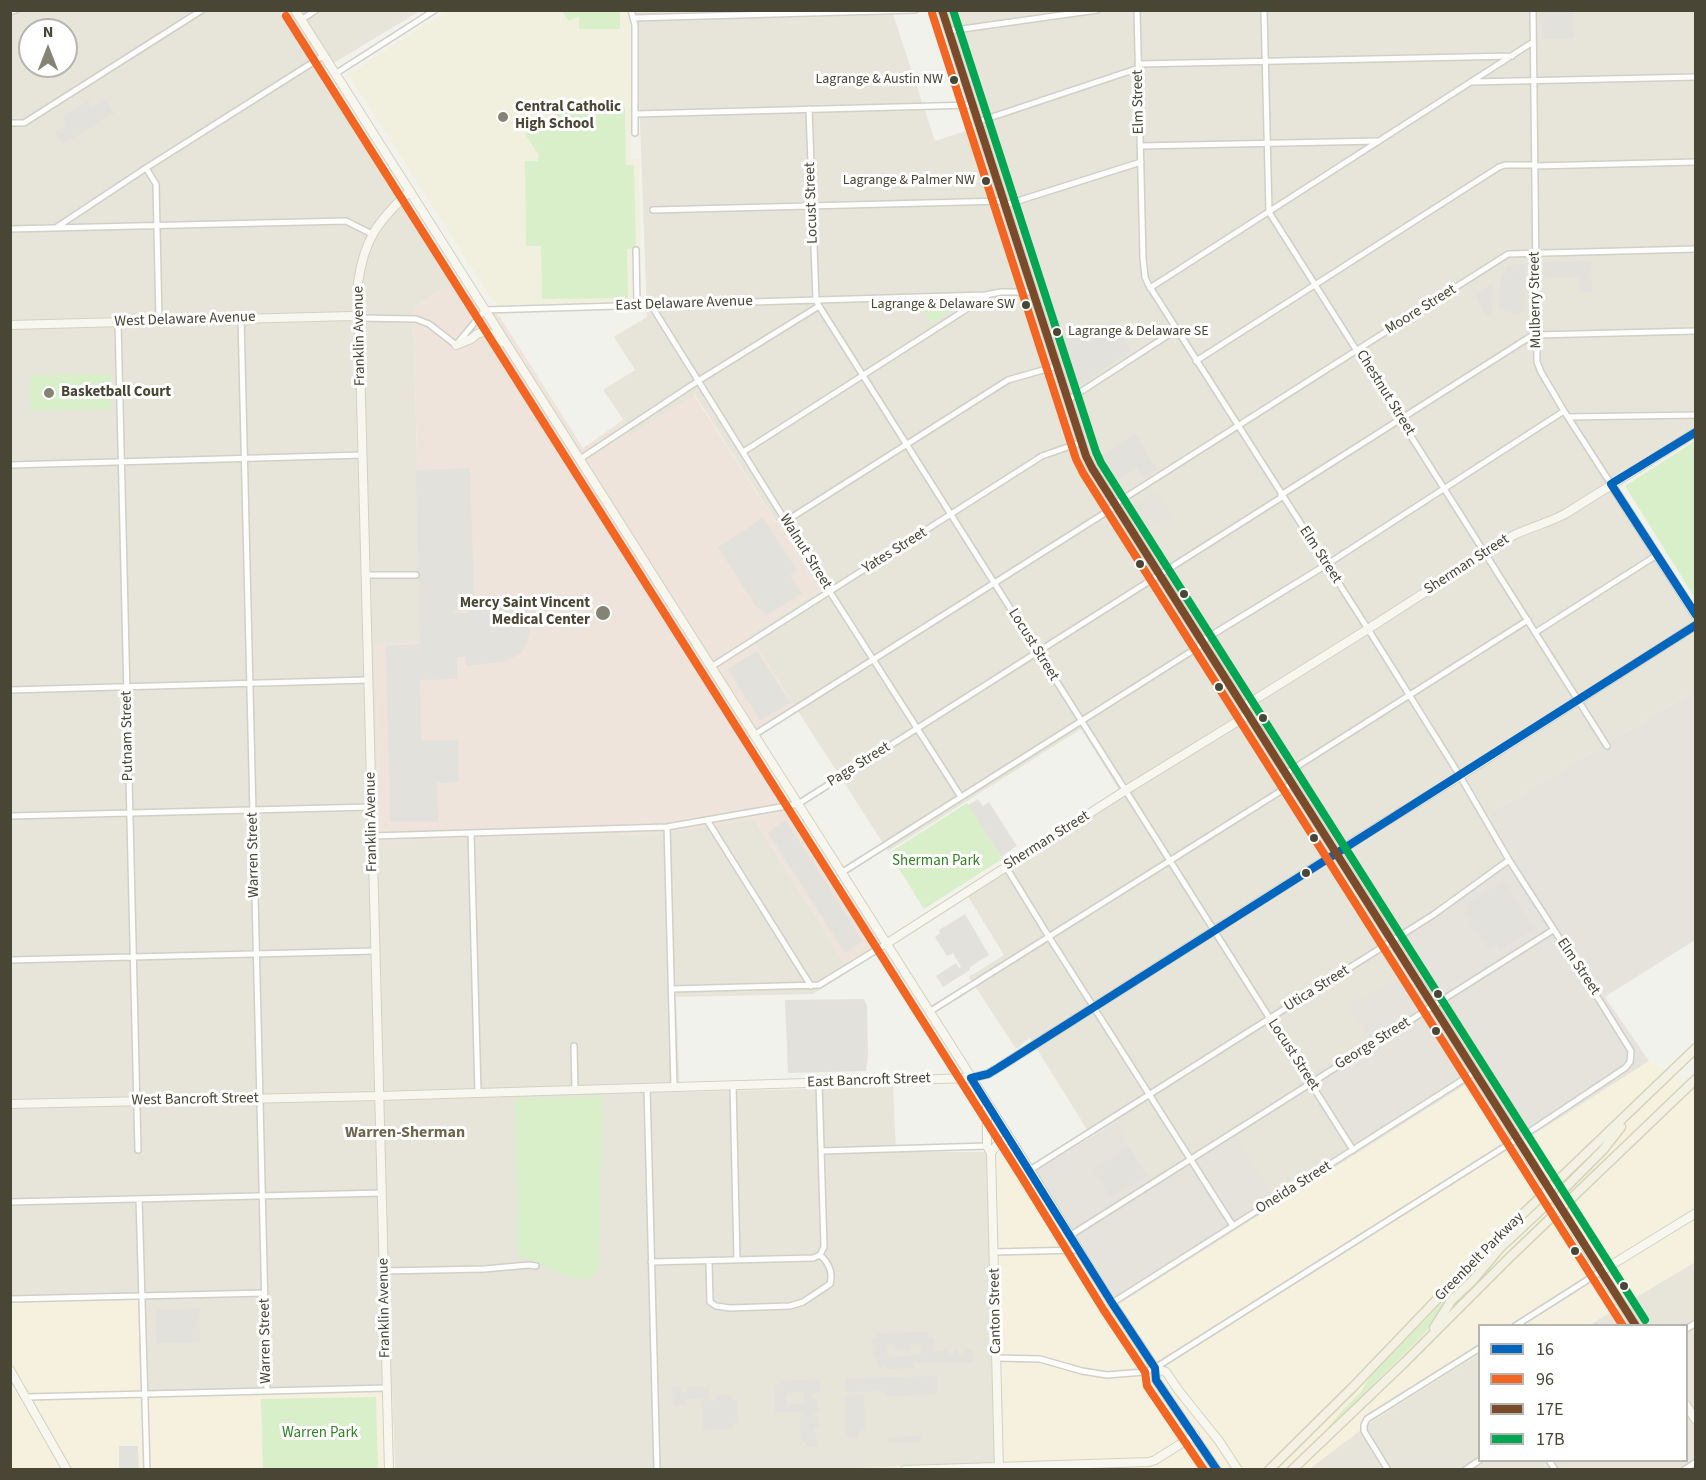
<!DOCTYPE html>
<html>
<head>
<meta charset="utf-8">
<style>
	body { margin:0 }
	#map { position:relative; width:1706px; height:1480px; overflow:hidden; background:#f2f2ec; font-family:"Source Sans 3",sans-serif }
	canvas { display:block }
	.frame { position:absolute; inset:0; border:12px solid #4a4636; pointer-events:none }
	.legend { position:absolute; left:1478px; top:1324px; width:210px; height:138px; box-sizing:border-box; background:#fff; border:2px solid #b7b5af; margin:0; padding:8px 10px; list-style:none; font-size:18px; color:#4a4636 }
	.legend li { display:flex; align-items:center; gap:12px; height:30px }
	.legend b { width:30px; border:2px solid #b7b5af }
	.north { position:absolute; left:18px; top:18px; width:60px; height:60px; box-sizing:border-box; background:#fff; border:2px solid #b7b5af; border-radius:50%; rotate:0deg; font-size:16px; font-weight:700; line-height:24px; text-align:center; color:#4a4636 }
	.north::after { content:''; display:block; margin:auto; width:21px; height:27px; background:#858276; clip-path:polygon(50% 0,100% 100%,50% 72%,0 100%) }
</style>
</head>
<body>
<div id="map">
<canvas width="1706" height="1480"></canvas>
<div class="frame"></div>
<ul class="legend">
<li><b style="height:8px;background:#0065bd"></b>16</li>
<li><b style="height:8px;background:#f26522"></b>96</li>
<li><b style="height:8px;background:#7a4b2a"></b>17E</li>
<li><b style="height:8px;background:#00a651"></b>17B</li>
</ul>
<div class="north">N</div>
</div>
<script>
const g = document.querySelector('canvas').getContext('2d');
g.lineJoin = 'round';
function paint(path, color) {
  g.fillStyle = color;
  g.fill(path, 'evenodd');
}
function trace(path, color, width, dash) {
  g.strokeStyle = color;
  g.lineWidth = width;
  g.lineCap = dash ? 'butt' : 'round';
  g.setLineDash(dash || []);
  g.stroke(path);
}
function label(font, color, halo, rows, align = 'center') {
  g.font = font + ' "Source Sans 3",sans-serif';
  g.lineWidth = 6;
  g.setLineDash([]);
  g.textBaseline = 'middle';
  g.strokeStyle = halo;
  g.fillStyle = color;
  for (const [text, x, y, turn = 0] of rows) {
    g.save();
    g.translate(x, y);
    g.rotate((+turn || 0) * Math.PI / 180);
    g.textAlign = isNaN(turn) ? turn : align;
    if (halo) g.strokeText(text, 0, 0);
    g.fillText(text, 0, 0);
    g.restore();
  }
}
paint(new Path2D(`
	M10 11H420L322 70 452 284 413 308 422 642 375 644 379 840 656 834 754 819 850 971 813 994 676 997 680 1092 893 1087 896 1152H988L996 1463 805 1470 395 1469 392 1391 140 1397 138 1299 11 1303ZM30 30H66V66H30Z
	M636 11H892L935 141 985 125 947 11H1695V431L1612 484 1695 616V690L1488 814 1516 857 1386 937 1407 972 1371 1041 1357 1145 1272 1198 1151 1178 1117 1121 1091 1136 1030 1038 1016 1049 969 977 1004 955 964 890 1119 790 1081 729 888 851 749 635 820 590 695 395 633 434 603 390 635 370 614 337 647 317Z
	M1695 1262V1469L1308 1470 1374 1420 1479 1354 1480 1460H1686V1326L1589 1325Z`), '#e7e5d9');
paint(new Path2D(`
	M1649 1061 1695 1089V1262L1589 1325 1480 1326 1479 1354 1374 1420 1308 1469 805 1470 996 1463 988 1152 1036 1171 1119 1304 1471 1081 1514 1147Z
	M138 1299 140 1397 392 1391 395 1469H11L10 1303Z`), '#f5f1de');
paint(new Path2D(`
	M1156 489 1172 515 1143 533 1127 508Z
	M1695 690V940L1605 997 1649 1061 1514 1147 1471 1081 1119 1304 1036 1171 1117 1121 1151 1178 1231 1129 1273 1198 1357 1145 1312 1074 1371 1041 1348 1006 1407 972 1385 938 1516 857 1488 814Z`), '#e5e3db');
paint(new Path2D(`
	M447 11H628L630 26 632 159H639L641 254 632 255V302L499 305 492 300 348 74Z`), '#f1f0de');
paint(new Path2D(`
	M452 284 500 317 583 448 623 420 633 434 694 395 820 590 749 635 795 706 744 742 885 949 850 971 754 819 656 834 379 841 375 643 422 642 413 308Z`), '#eee4dc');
paint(new Path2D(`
	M562 11H620V29H579V16L569 21Z
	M625 108 626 165H634L636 248 627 249 628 298 542 299 541 246H526L525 161H538L539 155 525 134 563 110Z
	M921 304H955V309L931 323Z
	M111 374V409L30 411V375Z
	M1695 441V598L1625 486Z
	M967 803 1002 859 924 909 889 853Z
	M602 1097 599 1268 591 1279 572 1278 518 1255 515 1098Z
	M1496 1247 1434 1320 1425 1333 1322 1435 1342 1411 1361 1392 1370 1377Z
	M376 1397 378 1469H263L261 1399Z`), '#d8efca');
paint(new Path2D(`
	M1541 12H1574V39H1542Z
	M105 99 114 113 63 144 55 132 67 124 63 117 88 101 92 107Z
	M1591 261 1592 292H1580L1579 277 1544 278V262Z
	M1514 264 1525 265V308L1519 315 1498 308 1501 277 1507 271 1506 268Z
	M1493 284 1492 312 1487 316 1475 296Z
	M1112 321 1131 351 1074 388 1058 341 1078 335 1080 341 1106 333 1104 324Z
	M1135 434 1157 469 1144 477 1137 467 1114 482 1099 457Z
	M470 468 474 595 468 598 464 606 458 610H453V613H469V605L512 604 513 612 529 611V634L525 647 521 653 507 661 466 666V657H457V679L420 680 421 740H458L459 782 437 783 438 822H390L386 646 420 644 416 470Z
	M763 518 797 570 790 575 802 593 767 615 756 606 718 547Z
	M757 651 790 703 760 721 728 669Z
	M978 799 983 806 989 802 1017 846 1001 857 968 805Z
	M786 820 863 941 845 953 768 832Z
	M1504 881 1534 929 1500 950 1497 944 1488 949 1465 913 1469 910 1466 904Z
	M965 914 989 955 970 967V970L943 987 936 976 956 963 959 968 961 967 953 953 947 956 935 937 940 933 939 930Z
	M864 999 867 1006 868 1055 866 1071 788 1073 785 1000Z
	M1128 1147 1146 1175 1111 1197 1094 1169Z
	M199 1308 200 1342 156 1343V1310Z
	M928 1332V1337H934V1351L948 1350 949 1355 952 1356 954 1355V1350H959V1355H965V1350H973V1362L912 1363 914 1368 888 1369 884 1364 880 1368 873 1355 872 1339 878 1338 877 1333ZM894 1344 895 1350H911V1344L919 1345 921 1348V1355L890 1357 887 1355 886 1345Z
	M937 1376V1395L887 1396 885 1391 845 1392V1379Z
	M820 1379V1392H814L811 1396 813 1398 817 1399 818 1411 812 1413 813 1417H818V1428H815L813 1430 814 1433 816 1434 817 1446 806 1447V1442H801L800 1417H804V1412H775L774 1386 779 1385 780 1381ZM804 1392 805 1404H787V1393Z
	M672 1387H681V1392H687L688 1387H709L710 1401H716V1395H732V1400H737L738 1423H733V1429L703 1430 702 1399H686V1405H673Z
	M858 1395H864L865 1428 859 1429V1438H846L845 1396Z
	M921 1436V1442L889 1443 887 1437Z
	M119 1446H138L139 1469H119Z`), '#e2e1db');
const street = new Path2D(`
	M631 10 635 25V133
	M1137 10 1143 258 1145 277 1148 284 1368 629 1460 776 1509 860 1598 998 1631 1051 1630 1062 1625 1068 1532 1130
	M1264 10 1269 212 1607 746
	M1533 10 1537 362 1541 372 1564 411 1611 484
	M10 12 16 10
	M633 18 915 10
	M301 20 316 10
	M948 31 1097 10
	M1139 64 1512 56
	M335 74 435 10
	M1472 82 1696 77
	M809 109 816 300 819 306 1353 1150
	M636 114 972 105
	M977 122 1139 68
	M10 123H24L202 10
	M1140 146 1378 141
	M1534 166 1696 162
	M146 168 156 184 159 321
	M1005 205 1141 162
	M653 210 1003 201
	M57 227 146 168 323 56
	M10 229 346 221 372 234
	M636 250 637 306
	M1150 288 1533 42
	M651 305 830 592 961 797
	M241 318 267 1391
	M359 318 416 319 429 324 456 345 485 310 985 295 1001 292H1033
	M118 322 138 1150
	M1536 335 1696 331
	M1196 361 1499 167 1505 165H1534
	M1068 400 1176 330
	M1568 417 1696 415
	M743 452 987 296
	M580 459 698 381 819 306
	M10 465 363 455
	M1281 495 1536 333
	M1115 504 1508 254 1696 249
	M786 521 1008 380 1057 366
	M366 575H416
	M1536 632 1657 555
	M1202 641 1326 565 1564 411
	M711 667 1042 456 1082 442
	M10 690 368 680
	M754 735 1116 506
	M1285 774 1528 620
	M10 816 371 807
	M707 820 811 986
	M667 827 674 1087
	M471 833 478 1093
	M372 836 667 827 798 804 1282 497
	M1006 867 1049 937 1233 1226
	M841 873 1203 644
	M10 960 375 951
	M672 989 819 985 886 944
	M929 1012 1292 784
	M574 1046 575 1090
	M819 1083 824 1247 820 1255
	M733 1085 737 1260
	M647 1088 657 1470
	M821 1151 987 1146
	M1030 1170 1433 915 1509 860
	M139 1199 147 1470
	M10 1202 382 1193
	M1071 1235 1553 930
	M994 1252 1079 1250
	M709 1261 710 1302 716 1306 730 1308 790 1306 803 1302 830 1284C833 1273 829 1263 820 1255
	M651 1262 813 1258 820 1255
	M384 1271 484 1269 529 1265 536 1266
	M10 1299 265 1293
	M1112 1303 1475 1072
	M1515 1326 1600 1272
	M1686 1329 1696 1323
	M997 1358 1040 1359 1082 1371 1107 1375 1144 1372 1155 1368 1517 1139
	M26 1397 387 1388
	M1549 1460 1555 1470
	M1388 1470 1364 1431V1425L1367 1419 1480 1348
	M1465 1470 1480 1460
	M1684 1470 1696 1462`);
const secondary = new Path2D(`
	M295 10 1030 1170 1112 1303 1155 1368 1156 1380 1217 1470
	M942 10 1068 400 1086 456 1092 468 1412 972 1582 1242 1636 1326
	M10 325 351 316 359 318
	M456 345 471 339 477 334 483 332 495 335 502 342
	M1611 484 1696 616
	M1243 707 1368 629 1514 535C1531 527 1548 523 1565 514L1696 432
	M886 944 1126 790 1248 715
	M10 1104 379 1096 971 1078 988 1074 998 1068 1377 827 1460 776 1696 625
	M987 1105V1146L991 1153 999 1470
	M991 1153 996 1146 1009 1138
	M1600 1272 1696 1213
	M1155 1368 1166 1372 1179 1391 1219 1441 1238 1470
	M10 1370 67 1470
	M1686 1405 1696 1420
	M389 1470 358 283C364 239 378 221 410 191
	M905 1470 1149 1462 1155 1460 1195 1435`);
const primary = new Path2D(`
	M1560 1209 1562 1194 1565 1188 1603 1150 1621 1127
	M1434 1328 1451 1301 1473 1280 1501 1247 1544 1207 1548 1199 1549 1191
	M1269 1470 1353 1387 1444 1292 1500 1236 1696 1048
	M1292 1470 1405 1362 1509 1258 1696 1079`);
trace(street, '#d0d0c9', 8);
trace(secondary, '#d2d2c2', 10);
trace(primary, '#d6d4b8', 11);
trace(street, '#fdfdfc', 5);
trace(secondary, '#f7f7ef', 8);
trace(primary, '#f2f1e4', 8);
trace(new Path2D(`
	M1611 484 1696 615
	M1611 484 1696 432
	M971 1078 988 1074 998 1068 1696 625
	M971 1078 1112 1303 1155 1368 1156 1380 1217 1470`), '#0065bd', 8);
trace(new Path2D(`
	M932 13 1076 459 1083 473 1623 1326
	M286 16 1021 1176 1103 1309 1145 1372 1147 1386 1204 1470`), '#f26522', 8);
trace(new Path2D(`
	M942 10 1086 456 1092 468 1636 1326`), '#7a4b2a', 8);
trace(new Path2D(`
	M953 10 1096 452 1101 463 1645 1320`), '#00a651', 8);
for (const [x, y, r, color] of [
	[954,80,5,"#4a4636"],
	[503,117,6,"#858276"],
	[986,181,5,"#4a4636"],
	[1026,305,5,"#4a4636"],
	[1057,332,5,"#4a4636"],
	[49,393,6,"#858276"],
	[1140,564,5,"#4a4636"],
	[1184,594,5,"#4a4636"],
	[603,613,8,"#858276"],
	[1219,687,5,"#4a4636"],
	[1263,718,5,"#4a4636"],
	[1314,838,5,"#4a4636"],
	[1306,873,5,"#4a4636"],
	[1438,994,5,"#4a4636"],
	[1436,1031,5,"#4a4636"],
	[1575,1251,5,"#4a4636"],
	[1624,1286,5,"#4a4636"]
]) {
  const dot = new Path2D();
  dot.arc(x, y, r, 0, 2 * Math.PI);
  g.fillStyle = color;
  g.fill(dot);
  trace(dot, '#fff', 2);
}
label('14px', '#4a4636', '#fff', [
	["Lagrange & Austin NW",943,80],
	["Lagrange & Palmer NW",975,181],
	["Lagrange & Delaware SW",1015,305],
	["Lagrange & Delaware SE",1068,332,"left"]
], 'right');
label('15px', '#4a4636', '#fff', [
	["Elm Street",1139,102,-91],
	["Locust Street",812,203,-92],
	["Mulberry Street",1536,300,-91],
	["East Delaware Avenue",684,304,-2],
	["Moore Street",1421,310,-32],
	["West Delaware Avenue",185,320,-2],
	["Franklin Avenue",360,336,-91],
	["Chestnut Street",1385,393,58],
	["Yates Street",895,551,-32],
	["Walnut Street",805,552,58],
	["Elm Street",1320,555,57],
	["Sherman Street",1467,565,-33],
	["Locust Street",1033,645,58],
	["Putnam Street",128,736,-91],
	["Page Street",859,765,-32],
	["Franklin Avenue",372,822,-91],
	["Sherman Street",1047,841,-32],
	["Warren Street",254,855,-91],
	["Elm Street",1578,967,56],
	["Utica Street",1317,989,-32],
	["George Street",1373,1044,-32],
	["Locust Street",1293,1055,57],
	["East Bancroft Street",869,1081,-2],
	["West Bancroft Street",195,1100,-1],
	["Oneida Street",1294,1188,-32],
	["Greenbelt Parkway",1480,1257,-45],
	["Franklin Avenue",385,1308,-91],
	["Canton Street",996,1311,-91],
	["Warren Street",266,1341,-91]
]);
label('bold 15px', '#4a4636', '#fff', [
	["Central Catholic",515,108],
	["High School",515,125],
	["Basketball Court",61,393],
	["Mercy Saint Vincent",590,604,"right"],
	["Medical Center",590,621,"right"]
], 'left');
label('15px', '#338124', '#fff', [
	["Sherman Park",936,862],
	["Warren Park",320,1434]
]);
label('bold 16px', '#6e674d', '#fff', [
	["Warren-Sherman",405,1133]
]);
</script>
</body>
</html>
